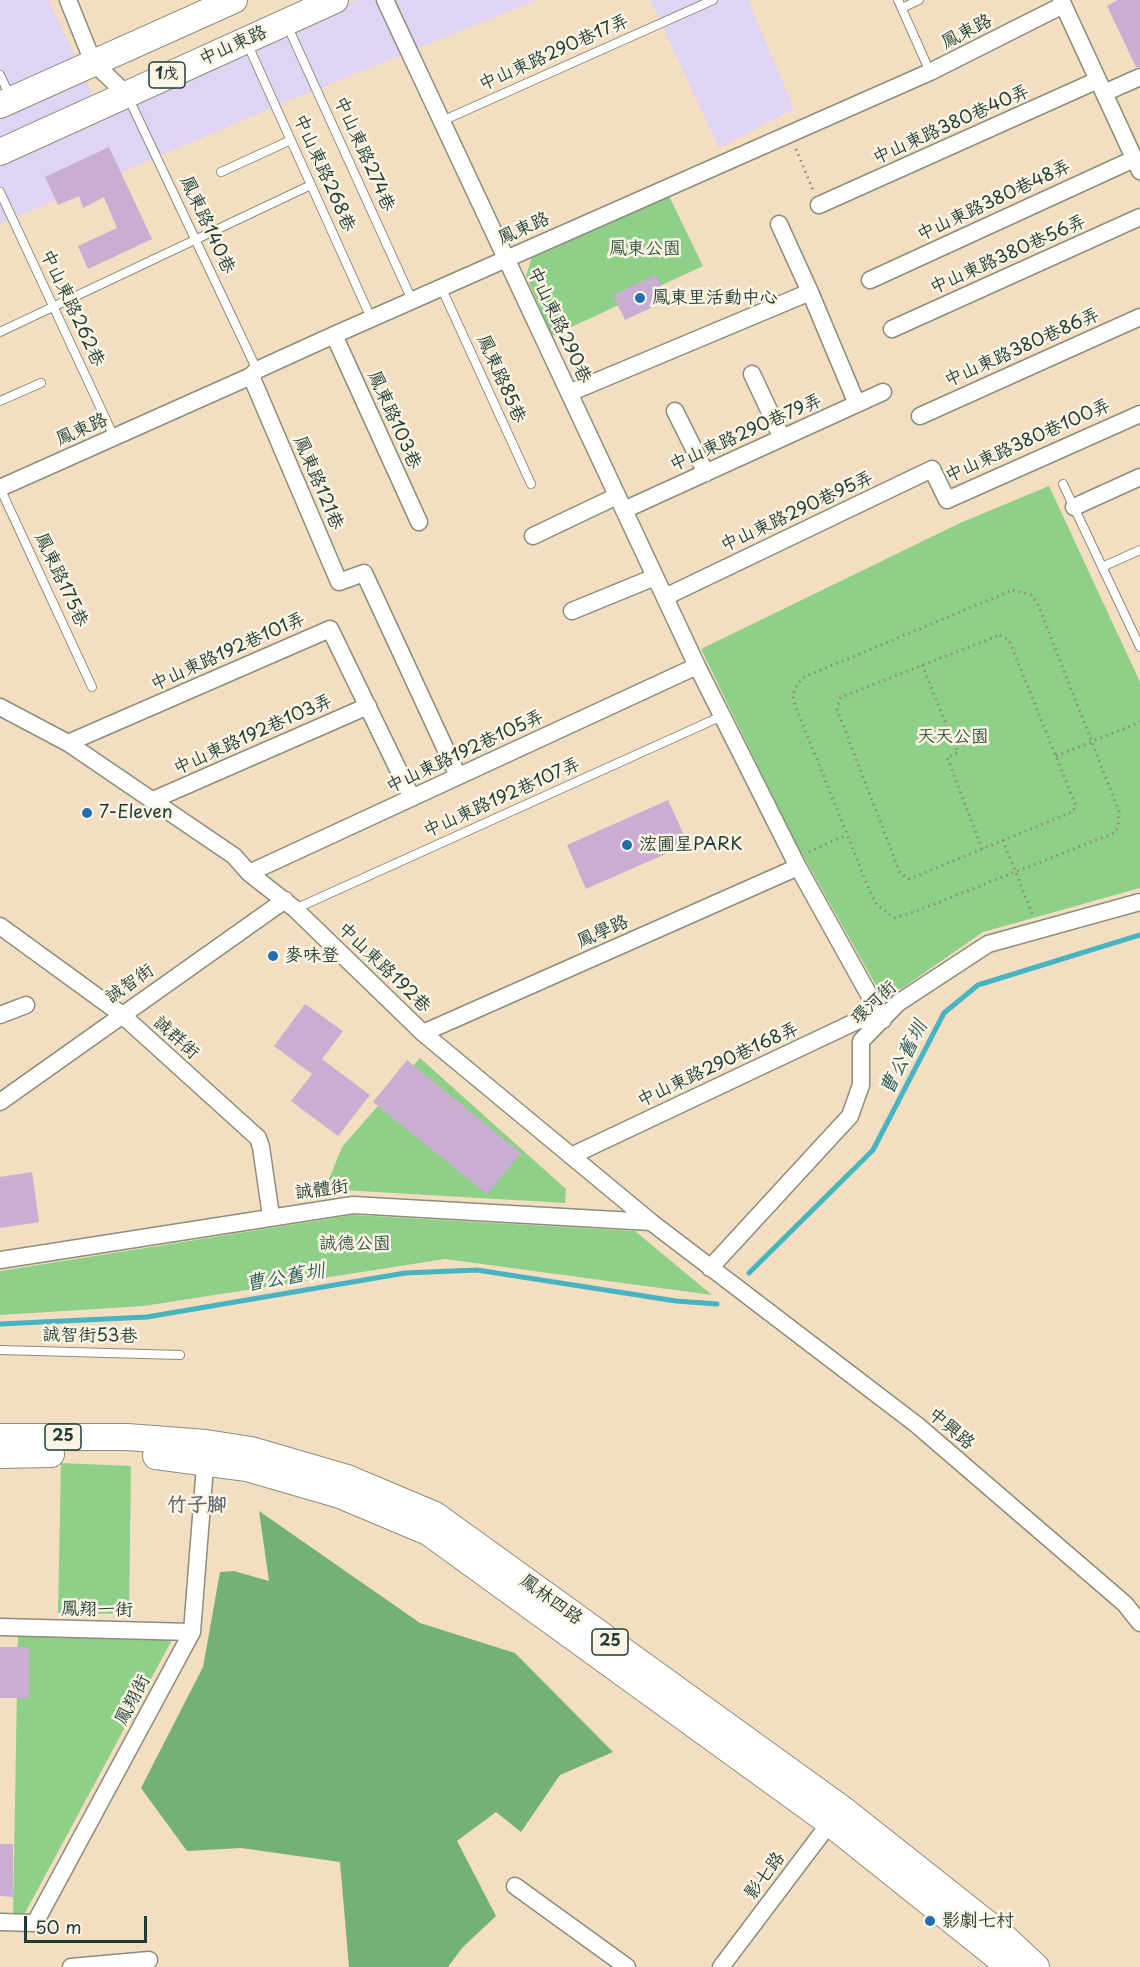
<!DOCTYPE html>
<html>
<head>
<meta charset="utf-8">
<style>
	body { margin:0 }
	#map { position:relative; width:1140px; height:1967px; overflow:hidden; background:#f4dec1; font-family:"Playpen Sans",sans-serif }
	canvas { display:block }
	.scale { position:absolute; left:24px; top:1916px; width:123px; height:27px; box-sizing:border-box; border:3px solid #1f3d34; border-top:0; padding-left:8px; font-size:18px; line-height:21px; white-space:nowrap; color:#1f3d34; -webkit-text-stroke:4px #fcf5e5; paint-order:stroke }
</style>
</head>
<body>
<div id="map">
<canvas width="1140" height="1967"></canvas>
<div class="scale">50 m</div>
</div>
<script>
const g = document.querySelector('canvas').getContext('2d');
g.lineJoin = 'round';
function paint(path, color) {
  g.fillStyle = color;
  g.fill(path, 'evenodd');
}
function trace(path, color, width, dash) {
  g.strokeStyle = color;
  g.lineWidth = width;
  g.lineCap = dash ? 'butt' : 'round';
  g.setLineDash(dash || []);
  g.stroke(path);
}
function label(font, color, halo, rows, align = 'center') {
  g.font = font + ' "Playpen Sans","LXGW WenKai TC",sans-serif';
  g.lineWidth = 5;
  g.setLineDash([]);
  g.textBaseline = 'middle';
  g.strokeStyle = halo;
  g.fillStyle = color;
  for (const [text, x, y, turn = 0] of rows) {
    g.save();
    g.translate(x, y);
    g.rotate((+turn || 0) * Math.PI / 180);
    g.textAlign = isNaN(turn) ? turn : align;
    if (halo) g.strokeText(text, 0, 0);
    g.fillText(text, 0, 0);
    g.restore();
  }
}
paint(new Path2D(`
	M2 0H49L102 115 356 0H537L286 102 0 224V1Z
	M650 0H748L794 109 719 148Z`), '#e0d4f4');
paint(new Path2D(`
	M668 194 703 266 552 336 526 276 532 257Z
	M1049 486 1140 682V888L983 932 901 989H878L792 836 701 649 960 523Z
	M420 1058 566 1189 565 1203 325 1189 342 1147Z
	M353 1215 635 1231 712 1295 445 1259 144 1306 0 1315V1271Z
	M61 1463 131 1466 129 1614 58 1613Z
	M18 1633 173 1638 25 1913 13 1914Z`), '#8fd088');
paint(new Path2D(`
	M259 1511 420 1623 515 1653 613 1752 560 1775 521 1832 496 1812 457 1841 496 1916 462 1948 448 1967H349L340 1862 241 1848 187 1851 141 1788 203 1667 220 1572 234 1571 269 1581Z`), '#73b274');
trace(new Path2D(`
	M749 1273 873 1150 944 1013 978 985 1140 935
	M0 1324 147 1317 405 1273 477 1270 676 1301 717 1304`), '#47b4c2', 5);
paint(new Path2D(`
	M1118 0H1140V67H1136L1107 6Z
	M109 147 152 239 88 269 78 246 117 228 104 197 83 208 79 196 58 205 45 177Z
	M656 275 668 300 625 320 613 295Z
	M668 800 688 844 586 889 567 845Z
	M305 1004 343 1031 322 1059 370 1095 338 1136 291 1101 312 1074 274 1046Z
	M407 1060 521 1153 487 1194 373 1102Z
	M32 1172 39 1222 0 1228V1177Z
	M0 1647H29V1698H0Z
	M0 1844H13V1897L0 1896Z`), '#caadd2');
const service = new Path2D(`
	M898 0 930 72
	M902 8 919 0
	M287 25 412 300
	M247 43 371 318
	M0 75 10 96
	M128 97 257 370
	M442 121 713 0
	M221 172 291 140
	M0 192 114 437
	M441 287 531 484
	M0 332 311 185
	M0 401 41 383
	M1063 484 1140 647
	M0 488 92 687
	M1102 567 1140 550
	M295 909 722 716
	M0 1350 180 1355`);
const minor = new Path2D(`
	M68 0 93 62 126 94
	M385 0 697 666 798 867 883 1020H859L571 1156
	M1061 0 1140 171
	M1104 93 1140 77
	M819 205 1098 80
	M779 224 810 292 857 404
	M870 280 1134 159
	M892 329 1140 217
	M334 335 419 522
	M752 374 782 438
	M251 376 339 582 364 573 458 776
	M569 393 810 292
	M675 411 706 473
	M920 416 1140 317
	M0 488 251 376 257 370 334 335 930 72 1063 5
	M1074 507 1140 477
	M624 510 883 392
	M533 536 617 496
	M665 597 932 469 947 500 1140 414
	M572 611 655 577
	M0 707 68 743 234 856 249 873 295 909 423 1033 651 1222 917 1425 1125 1604 1140 1623
	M68 743 330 629 412 798
	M153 800 368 706
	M249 873 697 666
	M0 926 121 1014 258 1138 261 1147 271 1216
	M0 1015 26 1005
	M423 1033 798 867
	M0 1102 285 900
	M0 1260 353 1205 651 1222
	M710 1268 850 1116 861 1085V1041L898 1003 988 944 1140 902
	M0 1627 192 1632
	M515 1886 627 1967
	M0 1922 35 1923 192 1632 206 1453
	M71 1967 149 1960
	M721 1967 835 1816`);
const primary = new Path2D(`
	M0 105 234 0
	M0 152 335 0
	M0 1437H127L206 1443 251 1450 347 1478 435 1515 841 1808 1004 1937 1036 1967
	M0 1455 51 1454
	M156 1456 247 1468 340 1495 428 1532 830 1823 1010 1967`);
trace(service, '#8a8e7a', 10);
trace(minor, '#8a8e7a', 19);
trace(primary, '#8a8e7a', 28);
trace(new Path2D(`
	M796 149 813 190
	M1013 590 1031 595 1037 602 1119 811 1118 827 1114 833 914 912 894 918 877 905 871 894 793 700C793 690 797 684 804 677Z
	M1000 635 1009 640 1076 806 1072 812 909 879 900 873 837 709 841 697Z
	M922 665 958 753 947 757 982 849
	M1056 756 1140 722
	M1003 840 1033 916
	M809 852 846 835`), '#8a8e7a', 3, [1.5, 4.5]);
trace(service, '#fff', 8);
trace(minor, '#fff', 16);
trace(primary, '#fff', 26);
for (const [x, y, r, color] of [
	[640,298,6,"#1f6fb2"],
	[87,813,6,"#1f6fb2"],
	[627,845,6,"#1f6fb2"],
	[273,956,6,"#1f6fb2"],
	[930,1921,6,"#1f6fb2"]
]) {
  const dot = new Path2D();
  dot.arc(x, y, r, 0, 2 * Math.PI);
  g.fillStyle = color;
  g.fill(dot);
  trace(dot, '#fcf5e5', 2);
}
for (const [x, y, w] of [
	[167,75,36],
	[63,1437,36],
	[610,1642,36]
]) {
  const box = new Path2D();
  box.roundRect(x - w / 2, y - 13, w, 26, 4.5);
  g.fillStyle = '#fcf5e5';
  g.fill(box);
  trace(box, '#1f3d34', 1.5);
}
label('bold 16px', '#1f3d34', null, [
	["1戊",167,75],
	["25",63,1437],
	["25",610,1642]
]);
label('18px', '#1f3d34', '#fcf5e5', [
	["鳳東路",967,32,-27],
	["中山東路",233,46,-24],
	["中山東路290巷17弄",554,53,-24],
	["中山東路380巷40弄",951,125,-24],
	["中山東路274巷",364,154,66],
	["中山東路268巷",324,173,66],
	["中山東路380巷48弄",994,201,-25],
	["鳳東路140巷",207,225,65],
	["鳳東路",524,229,-24],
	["中山東路380巷56弄",1008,255,-24],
	["中山東路262巷",72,308,65],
	["中山東路290巷",559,325,65],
	["中山東路380巷86弄",1022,348,-24],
	["鳳東路85巷",501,379,66],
	["鳳東路103巷",394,420,66],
	["鳳東路",82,430,-24],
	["中山東路290巷79弄",746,433,-24],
	["中山東路380巷100弄",1028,441,-24],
	["鳳東路121巷",318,483,67],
	["中山東路290巷95弄",797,512,-25],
	["鳳東路175巷",61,580,65],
	["中山東路192巷101弄",228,652,-24],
	["中山東路192巷103弄",253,735,-24],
	["中山東路192巷105弄",465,752,-25],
	["中山東路192巷107弄",502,798,-24],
	["鳳學路",603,932,-24],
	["中山東路192巷",384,968,44],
	["誠智街",130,984,-35],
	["環河街",874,1003,-43],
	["誠群街",176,1038,42],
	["中山東路290巷168弄",718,1065,-25],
	["誠體街",322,1190,-7],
	["誠智街53巷",90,1336,1],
	["中興路",951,1429,40],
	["鳳林四路",551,1600,36],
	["鳳翔一街",97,1610,1],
	["鳳翔街",133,1700,-62],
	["影七路",765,1876,-53]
]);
label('18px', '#355a45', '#fcf5e5', [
	["鳳東公園",645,249],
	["天天公園",953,737],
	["誠德公園",355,1244]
]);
label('18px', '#1f3d34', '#fcf5e5', [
	["鳳東里活動中心",652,298],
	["7-Eleven",99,813],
	["浤圃星PARK",639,845],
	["麥味登",285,956],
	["影劇七村",942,1921]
], 'left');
label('italic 20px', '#295b58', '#fcf5e5', [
	["曹公舊圳",904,1058,-63],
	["曹公舊圳",285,1278,-10]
]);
label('bold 20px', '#5b646b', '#fcf5e5', [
	["竹子腳",197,1505]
]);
</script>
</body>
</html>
